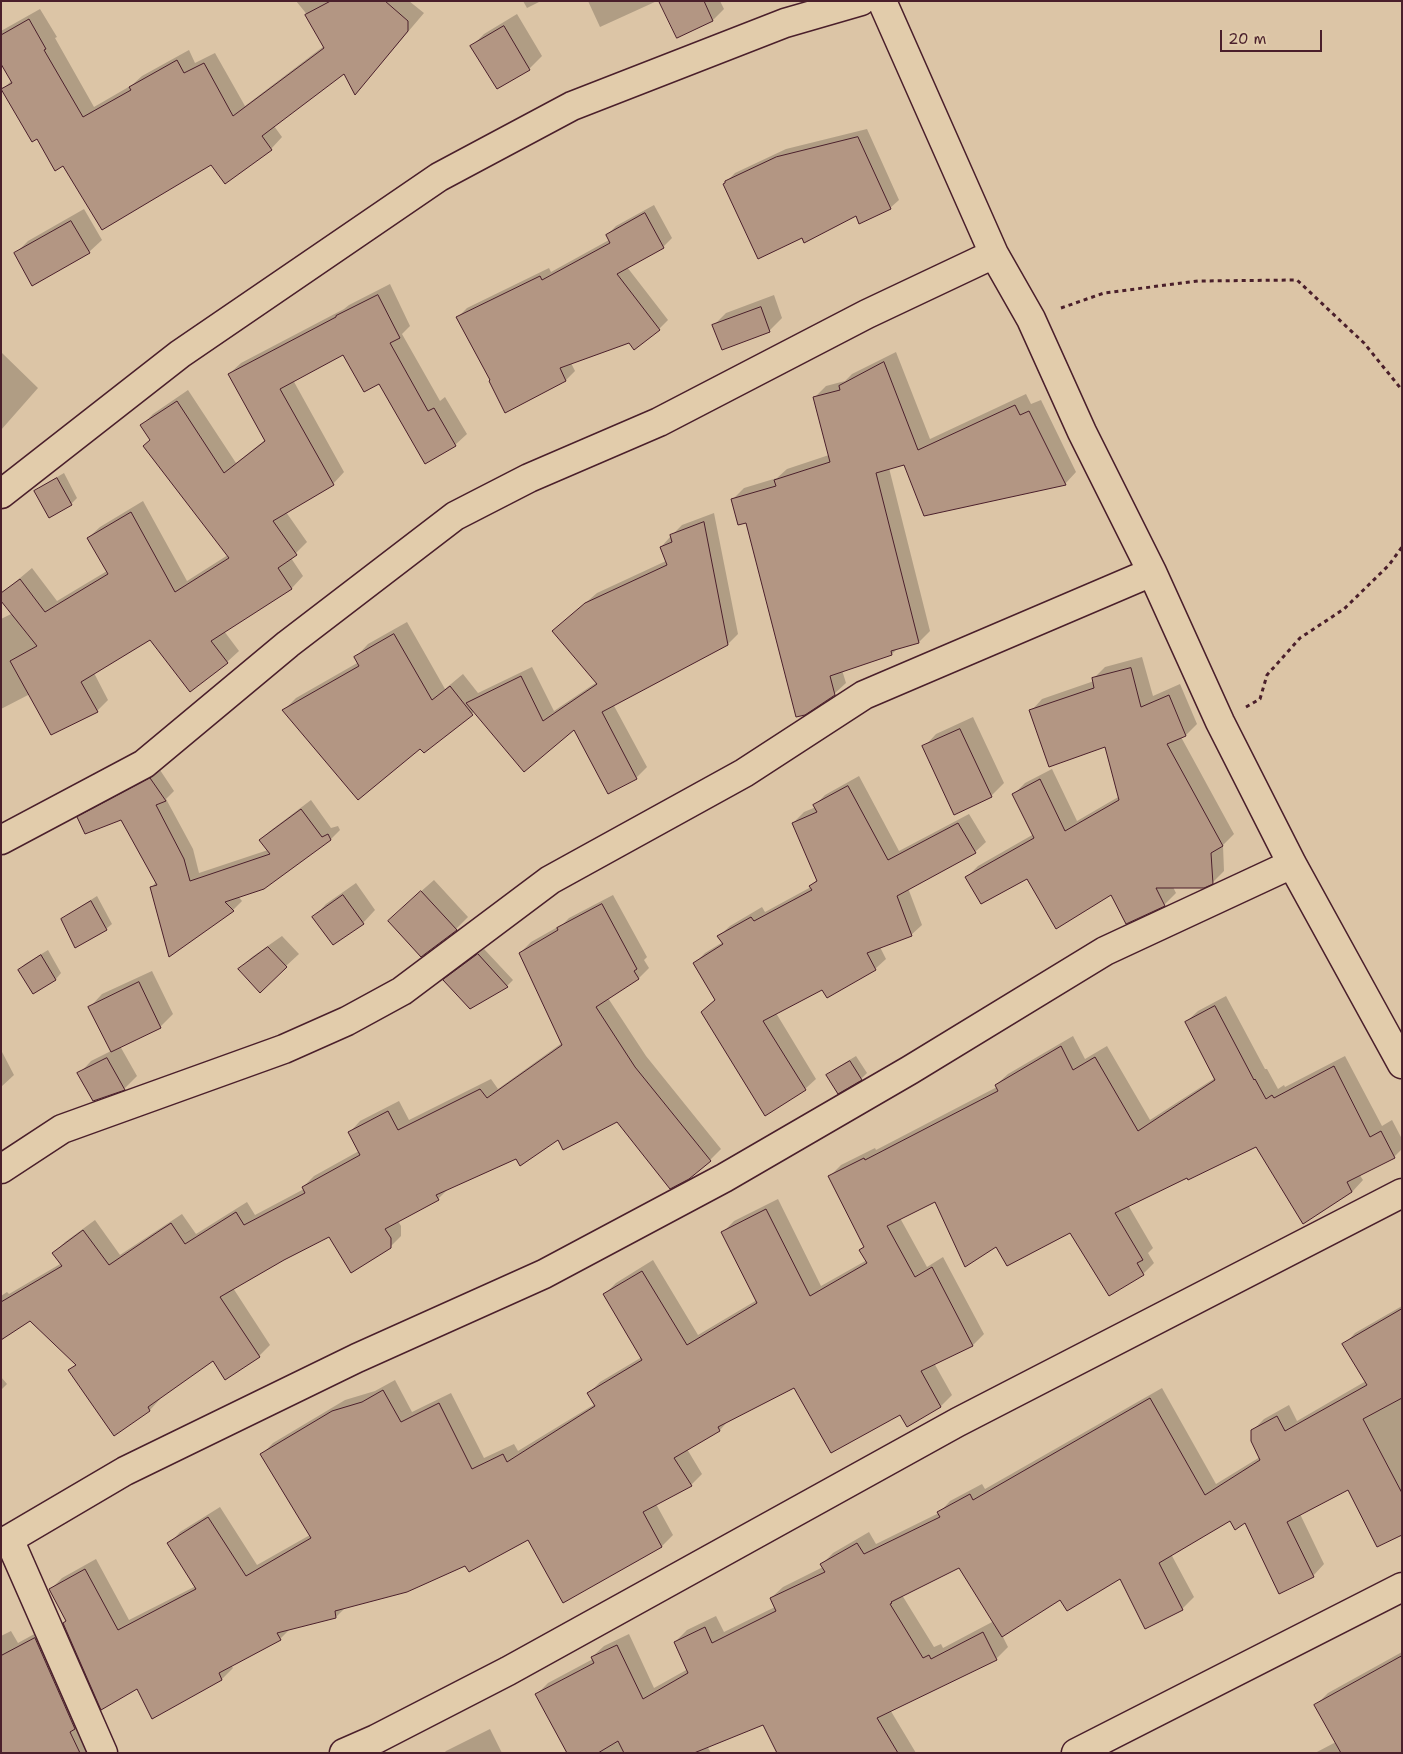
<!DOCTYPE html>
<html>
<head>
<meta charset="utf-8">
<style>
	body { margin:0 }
	#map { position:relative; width:1403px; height:1754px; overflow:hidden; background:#dcc5a6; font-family:"Shantell Sans",sans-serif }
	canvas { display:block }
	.frame { position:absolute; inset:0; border:2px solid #4a1f2b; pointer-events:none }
	.scale { position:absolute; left:1220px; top:30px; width:102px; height:22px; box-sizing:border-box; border:2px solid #4a1f2b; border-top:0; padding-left:6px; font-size:15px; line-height:18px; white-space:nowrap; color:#4a1f2b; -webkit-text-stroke:4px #e2ccab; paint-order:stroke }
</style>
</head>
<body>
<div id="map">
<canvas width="1403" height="1754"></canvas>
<div class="frame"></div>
<div class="scale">20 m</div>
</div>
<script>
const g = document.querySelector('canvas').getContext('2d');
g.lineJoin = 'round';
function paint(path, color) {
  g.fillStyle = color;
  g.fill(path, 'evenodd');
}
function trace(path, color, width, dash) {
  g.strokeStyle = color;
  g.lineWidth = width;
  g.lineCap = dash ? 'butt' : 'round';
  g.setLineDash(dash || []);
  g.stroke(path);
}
paint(new Path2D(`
	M296 1H409L424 13 356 93 344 72 274 126 282 137 271 149 225 182 211 163 64 165 37 137 3 89 12 80 1 61V31L40 9 57 37 55 38 94 107 132 85 142 76 189 50 195 63 215 53 245 106 324 46 305 12Z
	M523 1H541L527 8Z
	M588 1H657L600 27Z
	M661 1H720L724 9 713 20Z
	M517 14 542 56 529 69 497 88 472 46 484 34Z
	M867 129 899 200 890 208 856 215 802 237 726 182 735 173 786 149Z
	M654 205 672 238 663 247 627 267 668 320 659 329 630 342 571 363 575 371 566 380 505 411 491 380 458 317 467 308 549 268 551 272 609 240 607 235 616 226Z
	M84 209 102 240 89 252 15 254 28 241Z
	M390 284 410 326 402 334 440 401 445 397 467 434 455 445 343 353 293 380 344 472 333 484 286 512 307 542 291 558 303 576 292 588 224 631 239 651 227 662 191 690 151 638 94 673 108 700 97 711 30 694 1 709V619L13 613 1 594 32 568 57 601 107 571 88 538 100 527 143 501 187 581 228 555 142 425 153 414 188 390 236 463 265 440 229 374 241 363 344 309 349 305Z
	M774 295 782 318 769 331 714 325 726 313Z
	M1 352 38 388 1 430Z
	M896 352 930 439 1026 394 1031 404 1041 400 1076 472 1065 484 905 463 889 468 930 631 919 642 898 648 892 654 842 670 846 683 834 694 747 522 732 500 744 488 777 478 787 469 829 455 814 398 826 386 845 381 852 374Z
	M64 473 77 498 71 504 36 491 42 486Z
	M714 513 738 634 728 644 613 704 647 767 636 778 608 792 574 729 475 711 424 752 420 747 284 710 296 698 359 662 356 657 368 644 407 622 445 689 463 674 478 693 532 667 554 711 597 682 553 631 597 593 666 561 661 547 671 536 682 525Z
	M1142 657 1153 696 1180 684 1197 724 1186 735 1181 737 1234 834 1223 845 1224 871 1212 883 1173 887 1176 893 1164 905 1126 922 1112 893 1027 877H967L978 866 1034 834 1013 795 1025 783 1052 769 1077 821 1120 796 1105 746 1031 711 1042 699 1094 681 1093 679 1105 667Z
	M973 717 1004 783 991 796 924 747 936 734Z
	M160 770 174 791 166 799 193 849 199 873 268 850 261 840 270 831 311 800 331 828 338 826 340 830 331 839 238 896 242 901 233 910 169 955 151 888 156 882 122 818H78L88 808Z
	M859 776 899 851 969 814 986 842 975 852 908 888 922 925 911 935 880 947 886 959 875 969 823 988 776 1013 816 1079 805 1089 702 1012 716 999 694 964 705 953 723 942 719 936 730 926 762 907 765 912 811 887 818 878 793 823 804 812 816 807 815 805 825 795Z
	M434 880 468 917 456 929 402 908Z
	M356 883 375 910 363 923 314 917 326 904Z
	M613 895 647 957 644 960 649 968 639 978 608 998 646 1056 721 1149 710 1160 617 1120 559 1138 449 1188 438 1199 398 1221 401 1226V1236L390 1247 329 1236 283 1259 233 1288 270 1345 259 1356 213 1359 159 1397 160 1399 150 1410 114 1434 70 1371 76 1364 30 1319 1 1338V1296L7 1292 9 1294 62 1263 54 1253 65 1242 95 1220 120 1255 182 1214 196 1234 247 1202 255 1215 304 1189 303 1187 314 1176 359 1151 350 1132 360 1121 399 1101 409 1120 491 1079 498 1089 562 1043 520 953 531 942 563 924 569 918Z
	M97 896 112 924 106 929 63 920 69 914Z
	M282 936 299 954 286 966 239 969 252 957Z
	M484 949 513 980 507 986 470 1008 444 980Z
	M48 950 61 973 56 979 33 993 19 970 25 964Z
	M152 971 173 1014 160 1027 120 1046 137 1076 124 1089 79 1074 91 1061 111 1051 90 1007 102 994Z
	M1226 996 1265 1069H1267L1278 1089 1284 1085 1285 1087 1345 1056 1382 1126 1392 1120 1402 1139V1149L1394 1157 1359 1174 1363 1180 1352 1192 1257 1145 1128 1205 1153 1248 1148 1253 1154 1263 1143 1274 1071 1231 997 1245 935 1200 900 1218 927 1267 943 1257 984 1334 973 1345 934 1363 952 1395 941 1406 901 1414 795 1386 729 1420 720 1430 687 1449 702 1474 691 1485 656 1504 673 1535 662 1546 563 1601 529 1539 466 1564 346 1607 336 1617 291 1628 280 1639 231 1665 233 1668 222 1679 153 1717 138 1687 67 1620 51 1589 62 1578 96 1559 129 1620 196 1586 169 1544 180 1532 220 1507 257 1565 310 1535 262 1454 273 1443 345 1400 375 1391 395 1380 412 1412 451 1393 484 1458 514 1444 518 1451 595 1404 589 1393 600 1382 642 1357 605 1294 616 1283 653 1260 698 1335 757 1300 723 1232 734 1221 778 1199 821 1286 867 1260 865 1246 830 1176 841 1165 875 1148 876 1150 997 1087 996 1085 1008 1074 1073 1036 1085 1059 1107 1046 1150 1120 1215 1078 1186 1022 1198 1011Z
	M1 1050 14 1075 1 1087Z
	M856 1056 867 1073 861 1079 838 1092 828 1076 833 1070Z
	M1402 1306V1534L1349 1488 1300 1514 1324 1564 1313 1576 1245 1521 1230 1520 1171 1554 1194 1597 1182 1609 1120 1578 1061 1598 1002 1635 1008 1647 996 1659 902 1669 707 1746 711 1753H569L536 1695 548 1683 593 1659 592 1657 604 1646 629 1634 654 1688 688 1669 675 1642 687 1630 716 1616 724 1632 775 1607 771 1598 783 1587 823 1567 822 1564 833 1553 869 1532 876 1544 939 1513 950 1501 982 1484 985 1489 1162 1388 1216 1484 1260 1457 1252 1431 1264 1419 1289 1405 1297 1421 1366 1381 1344 1345 1355 1333ZM960 1566 994 1621 943 1648 941 1644 934 1647 902 1595Z
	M1 1377 7 1384 1 1390Z
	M47 1627 97 1753H1V1636L11 1631 18 1643Z
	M1402 1652V1753H1315L1336 1742 1316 1705 1328 1693Z
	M886 1703 916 1753H802Z
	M490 1729 502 1753H444L446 1751Z`), '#0003');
const building = new Path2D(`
	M331 1H385L408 21V31L355 95 344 74 262 136 272 150 225 184 211 165 102 230 63 166 55 171 37 139 32 142 1 89 12 83 1 64V35L29 19 46 49 44 50 83 117 131 90 129 87 177 60 184 73 204 63 233 116 324 48 305 15Z
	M659 1H704L713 21 677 38Z
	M504 26 530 70 497 89 470 46Z
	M858 137 891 209 859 224 856 216 804 243 802 238 758 259 723 184 725 183V181L776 157Z
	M645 213 664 248 617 274 660 330 634 350 629 343 560 368 566 381 505 413 489 381 490 380 456 317 540 276 542 280 610 243 606 235Z
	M71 221 90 253 32 286 14 253Z
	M378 295 400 338 390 343 428 411 434 408 456 446 425 464 379 384 364 392 343 355 280 389 334 485 273 521 297 555 278 568 292 589 211 641 228 663 190 692 150 640 81 682 98 712 51 735 10 661 37 646 1 601V593L20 579 45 612 108 574 87 538 131 512 175 592 229 558 143 446 150 440 140 425 177 401 224 473 265 441 228 374 336 317V316Z
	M761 307 770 332 722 350 712 325Z
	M884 362 918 450 1015 405 1020 415 1029 411 1066 485 924 516 904 465 876 473 919 643 891 651 892 655 830 676 835 695 805 715 796 717 746 523 738 525 731 499 776 486 774 480 830 462 813 397 840 390 839 386Z
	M57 478 72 505 49 518 34 491Z
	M704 522 728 645 602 712 637 779 608 794 574 730 524 772 466 703 521 676 543 721 597 684 552 631 585 603 667 565 660 547 672 542 670 535Z
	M394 634 432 700 450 686 473 715 424 753 420 749 358 800 282 710 359 666 354 657Z
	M1131 668 1141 707 1169 695 1186 736 1167 744 1223 846 1211 853 1213 884 1204 888H1156L1165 906 1126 924 1111 895 1056 929 1027 879 981 904 965 877 1034 838 1012 794 1040 779 1065 831 1119 800 1105 747 1049 767 1029 710 1094 688 1092 678Z
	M960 729 992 797 954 815 922 746Z
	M150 778 166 801 156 805 184 859 190 881 270 854 259 840 301 809 322 837 328 834 331 840 264 889 225 902 234 911 169 957 150 887 157 885 121 820 85 834 77 817Z
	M848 786 888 860 958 823 976 853 897 896 912 936 867 953 876 970 827 998 822 990 763 1021 806 1090 765 1116 701 1012 715 1000 693 963 723 944 717 936 751 917 754 921 812 890 809 886 817 881 792 823 817 812 813 805Z
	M421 891 457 930 421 957 388 921Z
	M343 895 364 924 333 945 312 917Z
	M91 901 107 930 75 948 61 919Z
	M602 904 637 969 634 971 639 979 596 1007 635 1067 711 1161 689 1179 670 1189 617 1122 563 1150 558 1140 520 1166 516 1159 436 1195 439 1200 385 1229 391 1238V1248L351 1273 329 1237 284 1260 220 1297 260 1357 225 1380 213 1361 148 1407 150 1411 114 1436 68 1370 76 1365 30 1321 1 1340V1302L62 1266 52 1253 83 1230 109 1265 171 1223 185 1244 236 1212 244 1225 305 1193 302 1187 360 1155 348 1132 388 1111 398 1130 480 1089 487 1098 562 1045 519 953 558 930 557 928Z
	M268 947 287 967 260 993 238 969Z
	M478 954 508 987 470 1009 443 980Z
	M41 955 56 980 33 994 18 970Z
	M139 982 161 1028 111 1052 88 1007Z
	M1215 1006 1254 1080 1255 1079 1266 1099 1272 1095 1274 1098 1334 1066 1370 1137 1381 1131 1395 1158 1347 1182 1352 1192 1303 1224 1256 1147 1188 1180 1187 1178 1115 1213 1143 1260 1137 1263 1144 1275 1109 1296 1070 1233 1007 1266 996 1247 965 1267 935 1202 887 1226 915 1277 932 1267 973 1346 921 1371 941 1407 907 1427 900 1415 831 1453 794 1388 718 1427 720 1431 674 1458 692 1486 643 1512 662 1547 563 1603 528 1540 469 1572 465 1566 407 1592 335 1611 336 1618 277 1633 281 1640 219 1673 222 1680 152 1719 137 1689 101 1710 63 1623 66 1621 49 1589 85 1569 118 1630 196 1589 167 1543 208 1517 246 1576 311 1538 260 1454 332 1411 362 1402 383 1390 401 1422 439 1403 472 1469 503 1454 507 1462 595 1406 587 1393 642 1360 603 1294 642 1271 687 1345 757 1303 721 1232 766 1209 810 1296 867 1263 859 1250 864 1247 828 1176 864 1158 865 1160 998 1091 995 1085 1061 1046 1073 1070 1095 1057 1138 1131 1215 1080 1185 1022Z
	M107 1058 125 1090 93 1101 77 1073Z
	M850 1061 862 1080 838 1094 826 1075Z
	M1402 1309V1398L1363 1419 1402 1493V1535L1377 1547 1348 1490 1287 1522 1314 1577 1279 1594 1245 1523 1235 1530 1230 1521 1159 1563 1183 1610 1145 1629 1120 1579 1067 1611 1060 1600 1002 1637 959 1568 891 1602 892 1603 890 1604 923 1658 929 1655 931 1659 983 1632 997 1660 877 1718 898 1753H777L763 1725 694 1753H624L618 1741 598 1753H567L535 1694 594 1663 591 1657 617 1645 643 1699 688 1673 674 1642 705 1627 712 1643 776 1611 770 1598 825 1572 820 1564 857 1543 864 1554 940 1517 937 1512 970 1494 973 1500 1150 1398 1205 1495 1260 1460 1251 1441V1430L1277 1416 1285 1431 1367 1385 1342 1344Z
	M35 1638 75 1729 70 1732 80 1753H1V1656Z
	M1402 1656V1753H1341L1314 1705Z`);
paint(building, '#b39683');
trace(building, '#4a1f2b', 1);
const minor = new Path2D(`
	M882 1 994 254 1031 319 1082 432 1152 572 1220 722 1292 864 1402 1064
	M1 494 180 354 439 177 572 106 785 23 861 1
	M1 840 144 764 288 644 455 516 529 478 659 422 867 314 994 254
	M1 1169 62 1129 284 1049 347 1021 402 991 550 880 744 773 864 695 1152 572
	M9 1539 103 1753
	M1 1544 125 1471 357 1358 544 1274 724 1178 910 1070 1105 951 1292 864
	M344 1753 376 1739 508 1671 958 1422 1402 1193
	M1076 1753 1402 1587`);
trace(minor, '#4a1f2b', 31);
trace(new Path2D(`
	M1061 308 1104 293 1198 281 1297 280 1364 343 1402 390
	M1246 707 1260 699 1267 675 1300 638 1344 609 1389 565 1402 547`), '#4a1f2b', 3, [4, 4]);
trace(minor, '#e2ccab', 28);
</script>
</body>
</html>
